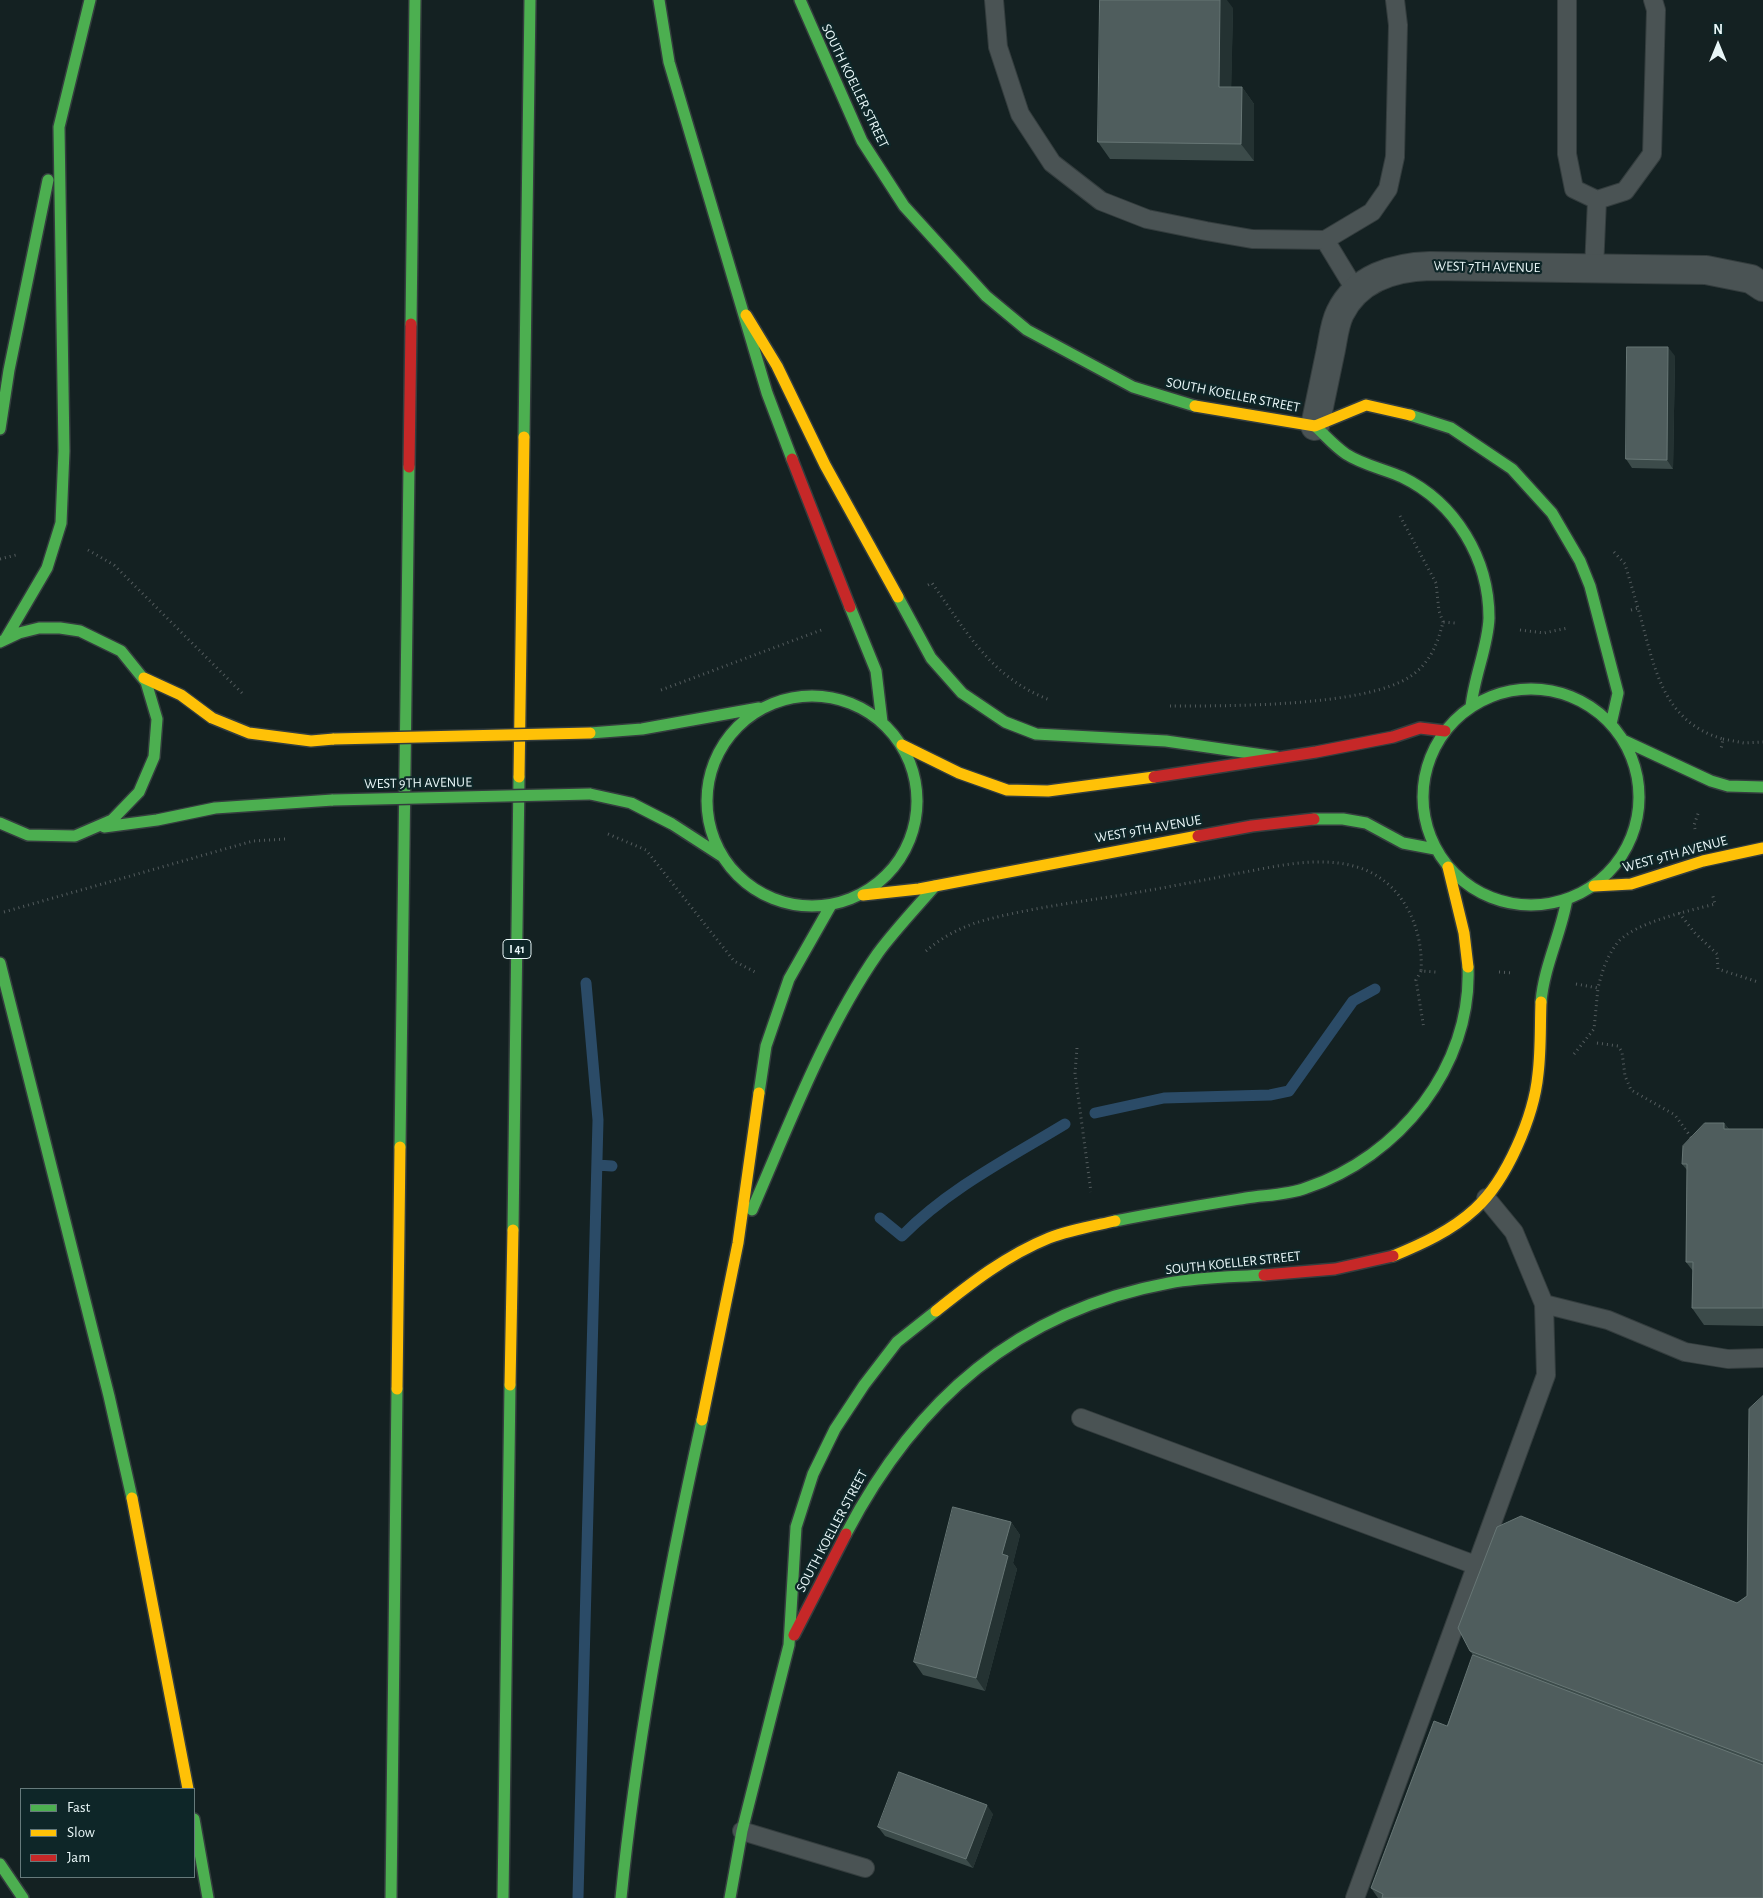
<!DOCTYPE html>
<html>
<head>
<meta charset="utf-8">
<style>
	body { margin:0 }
	#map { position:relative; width:1763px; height:1898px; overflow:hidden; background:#142122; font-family:"Alegreya Sans",sans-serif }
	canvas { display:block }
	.legend { position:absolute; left:20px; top:1788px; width:175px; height:90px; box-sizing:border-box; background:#0e2628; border:1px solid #667a7b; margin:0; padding:6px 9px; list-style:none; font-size:15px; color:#e9f7f8 }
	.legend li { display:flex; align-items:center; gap:10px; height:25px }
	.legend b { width:25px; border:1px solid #667a7b }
	.north { position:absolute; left:1693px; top:20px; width:50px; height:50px; -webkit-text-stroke:4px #0e2628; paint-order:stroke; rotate:0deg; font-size:14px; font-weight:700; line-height:20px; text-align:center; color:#e9f7f8 }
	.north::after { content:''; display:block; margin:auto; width:18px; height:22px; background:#e9f7f8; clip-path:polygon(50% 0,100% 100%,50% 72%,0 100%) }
</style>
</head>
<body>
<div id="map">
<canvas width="1763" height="1898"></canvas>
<ul class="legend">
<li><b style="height:6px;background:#4caf50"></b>Fast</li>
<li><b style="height:6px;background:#ffc107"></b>Slow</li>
<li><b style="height:6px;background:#c62828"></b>Jam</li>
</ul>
<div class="north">N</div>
</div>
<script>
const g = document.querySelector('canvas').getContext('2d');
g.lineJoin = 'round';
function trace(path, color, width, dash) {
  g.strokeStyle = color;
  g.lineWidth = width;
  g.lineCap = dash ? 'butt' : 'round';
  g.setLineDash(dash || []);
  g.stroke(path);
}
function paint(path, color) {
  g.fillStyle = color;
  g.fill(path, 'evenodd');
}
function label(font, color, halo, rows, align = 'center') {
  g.font = font + ' "Alegreya Sans",sans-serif';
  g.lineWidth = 4.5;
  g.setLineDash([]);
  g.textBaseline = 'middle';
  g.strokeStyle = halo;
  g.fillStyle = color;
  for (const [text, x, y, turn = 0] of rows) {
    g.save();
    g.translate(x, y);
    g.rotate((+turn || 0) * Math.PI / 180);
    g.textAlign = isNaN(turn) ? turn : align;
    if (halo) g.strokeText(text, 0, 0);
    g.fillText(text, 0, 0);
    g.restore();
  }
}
trace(new Path2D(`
	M1095 1113 1164 1098 1270 1095 1289 1091 1353 1001 1375 989
	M597 1165 612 1166
	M880 1218 902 1236C948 1189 1009 1158 1065 1124
	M578 1897 598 1120 586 983`), '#2b4b67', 11);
const lane = new Path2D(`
	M994 0 998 47 1020 114 1052 163 1101 201 1147 219 1206 231 1252 239 1325 240
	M1567 0V154L1574 189 1597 200 1625 191 1652 154 1656 10 1653 0
	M1594 269 1597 200
	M1356 291 1325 240 1372 212 1388 189 1395 157 1398 25 1395 0
	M1544 1304 1608 1320 1685 1352 1728 1359 1763 1358
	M1081 1418 1478 1566
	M742 1831 865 1868
	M1355 1898 1546 1375 1544 1304 1514 1232 1486 1198`);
const street = new Path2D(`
	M1315 426C1320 402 1325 378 1330 354 1333 341 1334 325 1340 313 1357 278 1394 267 1430 266L1706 270 1751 279 1763 287`);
const fast = new Path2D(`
	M659 0 669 62 767 393 792 459
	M800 0 862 141 904 206 986 296 1027 330 1133 387 1195 406
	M411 324 415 0
	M1410 415 1451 428 1512 469 1552 513 1580 561 1590 586 1618 693 1611 724
	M1315 426C1325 435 1334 446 1346 454 1363 465 1384 469 1402 477 1456 503 1489 559 1489 618 1488 647 1474 676 1471 707
	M0 429 9 370 48 180
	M524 437 530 0
	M898 597 931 658 962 693 1005 722 1036 734 1166 741 1277 757
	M850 607 876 671 882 722
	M6 638 47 568 61 523 64 451 59 127 90 0
	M0 642 19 633 39 628H60L80 631 121 651 146 682 157 719 154 757 139 792 112 820 75 836 28 835 0 823
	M1423 797a108 108 0 1 1 216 0a108 108 0 1 1-216 0Z
	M707 801a105 105 0 1 1 210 0a105 105 0 1 1-210 0Z
	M590 733 642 729 759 708
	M1625 741 1711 781 1728 786 1763 787
	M590 794 631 803 672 824 723 857
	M1314 819H1343L1366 823 1403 843 1435 849
	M104 827 157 820 215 808 333 800
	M0 963 109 1396 132 1498
	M1541 1002C1544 966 1561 934 1567 899
	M759 1093 766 1046 789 979 831 905
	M400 1147 409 467
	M752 1210C789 1125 825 1029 878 953 895 930 916 908 935 886
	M1115 1221C1159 1212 1203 1205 1246 1198 1266 1195 1288 1195 1306 1188 1399 1157 1472 1067 1468 967
	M513 1230 519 777
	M846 1534C916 1400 1017 1311 1169 1283 1200 1277 1233 1277 1264 1275
	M194 1819 208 1898
	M0 1864 23 1898
	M391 1898 397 1389
	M503 1898 510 1385
	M621 1898C637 1737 667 1578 702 1420
	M730 1898 742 1831 789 1645 796 1527 813 1474 835 1429 864 1385 897 1342 936 1311`);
const slow = new Path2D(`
	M746 315 777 366 825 465 898 597
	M1195 406 1315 426 1366 405 1410 415
	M144 678 181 695 212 718 249 733 311 741 334 739
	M902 745 959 773 1007 790 1048 791 1154 777
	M519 777 524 437
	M1448 867 1464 933 1468 967
	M1594 886 1631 884 1703 861 1763 848
	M863 895 919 889 1198 836
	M1393 1256C1422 1244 1451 1231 1475 1209 1507 1180 1534 1116 1538 1074 1541 1050 1540 1026 1541 1002
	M936 1311C971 1283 1007 1255 1049 1238 1070 1230 1093 1226 1115 1221
	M510 1385 513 1230
	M397 1389 400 1147
	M702 1420 738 1243 759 1093
	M132 1498 188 1789`);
const jam = new Path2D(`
	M792 459 850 607
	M409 467 411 324
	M1154 777 1316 752 1393 737 1420 728 1445 731
	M1198 836 1252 826 1314 819
	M1264 1275 1335 1269 1393 1256
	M794 1635 846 1534`);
trace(lane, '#343d3e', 20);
trace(street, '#343d3e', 30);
trace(fast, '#343d3e', 14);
trace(slow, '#343d3e', 14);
trace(jam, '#343d3e', 14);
trace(new Path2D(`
	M1400 516 1436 583 1439 611 1443 622
	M88 550 114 565 242 693
	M1614 552 1625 564 1638 608
	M0 559 16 555
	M928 585 932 583C966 631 991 678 1050 700
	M1631 610 1638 608C1654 663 1660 721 1723 739L1721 749
	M1520 630 1544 633 1568 628
	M661 690 824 629
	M1170 706C1227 706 1366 707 1411 676 1430 663 1438 643 1443 622L1455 623
	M1723 739 1744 743 1763 742
	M1695 829 1694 825 1699 811
	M608 834 646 850 734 961 757 973
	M4 912 253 841 286 839
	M1679 913 1695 933 1717 954 1718 969 1758 982
	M926 951C943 936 965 925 989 919 1036 907 1086 901 1134 893 1167 887 1201 881 1234 874 1274 867 1318 855 1357 867 1402 880 1424 928 1421 971L1436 972
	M1421 971 1416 980 1424 1029
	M1499 972 1513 973
	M1576 984 1598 988C1602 971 1607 956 1618 942 1636 922 1689 911 1715 904L1712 893
	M1597 1043 1618 1046 1622 1052 1625 1076 1631 1090 1675 1115 1693 1140
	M1077 1048 1075 1073 1091 1192
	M1574 1054 1594 1029 1598 988`), '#545c5e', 3, [1, 4]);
trace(lane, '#4a5354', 18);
trace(street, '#4a5354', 28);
trace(fast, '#4caf50', 11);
trace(slow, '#ffc107', 11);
trace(jam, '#c62828', 11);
const fastBridge = new Path2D(`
	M333 800 590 794`);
const slowBridge = new Path2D(`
	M334 739 590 733`);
trace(fastBridge, '#343d3e', 14, []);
trace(slowBridge, '#343d3e', 14, []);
trace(fastBridge, '#4caf50', 11);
trace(slowBridge, '#ffc107', 11);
paint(new Path2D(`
	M1233 8 1231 87H1242L1254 104V161L1110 159 1098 142Z
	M1675 356 1673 469 1632 468 1626 459Z
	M1724 1123 1729 1129H1763V1326L1704 1325 1692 1308 1693 1271 1686 1262 1687 1170 1682 1164Z
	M1763 1396V1898H1378L1371 1888 1447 1726 1473 1655 1470 1651 1737 1603 1747 1596Z
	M1011 1522 1020 1535 1013 1563 1017 1569 985 1691 923 1675 914 1662Z
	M993 1814 973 1868 885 1836 878 1827Z`), '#3c4b4a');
paint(new Path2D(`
	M1220 0H1227L1233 8 1231 104 1219 87Z
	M1242 87 1254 104V161L1241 144Z
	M1668 347 1675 356 1673 469 1667 460Z
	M1724 1123 1737 1140 1724 1129Z
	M1011 1522 1020 1535 1013 1563 1017 1569 985 1691 976 1678 1002 1554Z
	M987 1805 993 1814 973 1868 966 1859Z`), '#243232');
const building = new Path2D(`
	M1100 0H1220L1219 87H1242L1241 144 1098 142Z
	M1627 347H1668L1667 460 1626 459Z
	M1705 1123H1724V1129H1763V1308H1692L1693 1262H1686L1687 1164H1682L1683 1146Z
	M1763 1396V1762L1470 1651 1458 1628 1497 1527 1521 1516 1737 1603 1747 1596 1749 1409Z
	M953 1507 1011 1522 1002 1554 1008 1556 976 1678 914 1662Z
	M1473 1655 1763 1765V1898H1382L1383 1894 1371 1888 1434 1721 1447 1726Z
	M899 1772 987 1805 966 1859 878 1827Z`);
paint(building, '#4f5d5d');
trace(building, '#677675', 1);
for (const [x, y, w] of [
	[517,949,28]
]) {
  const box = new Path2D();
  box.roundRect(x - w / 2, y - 9.5, w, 19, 4);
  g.fillStyle = '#0e2628';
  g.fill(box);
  trace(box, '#e9f7f8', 1);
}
label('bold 12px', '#e9f7f8', null, [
	["I 41",517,949]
]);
label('14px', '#e9f7f8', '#0e2628', [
	["SOUTH KOELLER STREET",855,86,64],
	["WEST 7TH AVENUE",1487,267,1],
	["SOUTH KOELLER STREET",1233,395,11],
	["WEST 9TH AVENUE",418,783,-1],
	["WEST 9TH AVENUE",1148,829,-10],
	["WEST 9TH AVENUE",1675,854,-15],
	["SOUTH KOELLER STREET",1233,1263,-6],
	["SOUTH KOELLER STREET",832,1531,-62]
]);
</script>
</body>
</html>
